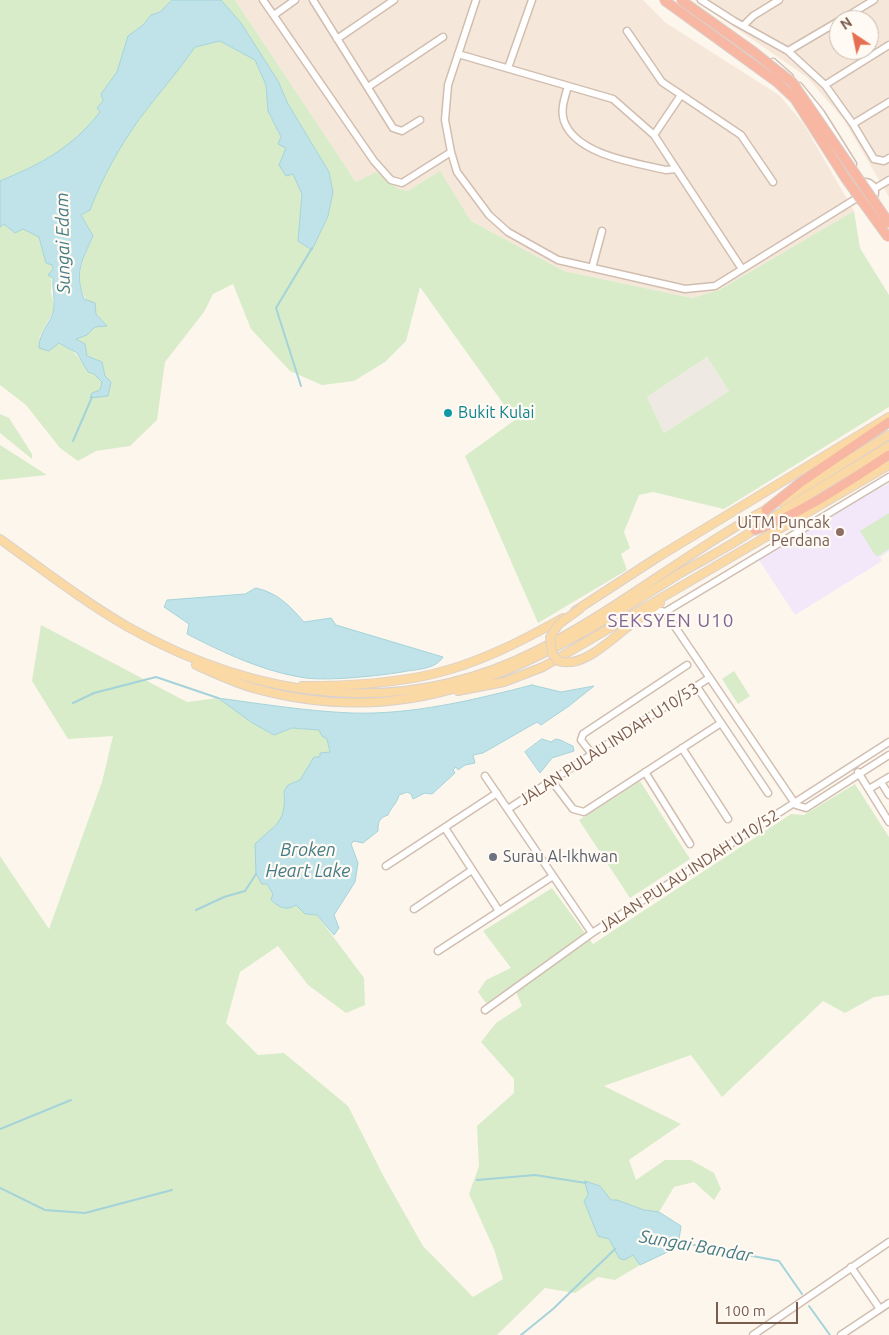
<!DOCTYPE html>
<html>
<head>
<meta charset="utf-8">
<style>
	body { margin:0 }
	#map { position:relative; width:889px; height:1335px; overflow:hidden; background:#fdf6ec; font-family:Ubuntu,sans-serif }
	canvas { display:block }
	.north { position:absolute; left:829px; top:10px; width:50px; height:50px; box-sizing:border-box; background:#fffaf3; border:1px solid #cabbb1; border-radius:50%; rotate:326deg; font-size:14px; font-weight:700; line-height:20px; text-align:center; color:#7a5c4d }
	.north::after { content:''; display:block; margin:auto; width:18px; height:22px; background:#e76f51; clip-path:polygon(50% 0,100% 100%,50% 72%,0 100%) }
	.scale { position:absolute; left:716px; top:1302px; width:82px; height:22px; box-sizing:border-box; border:2px solid #7a5c4d; border-top:0; padding-left:6px; font-size:15px; line-height:18px; white-space:nowrap; color:#7a5c4d; -webkit-text-stroke:4px #fffaf3; paint-order:stroke }
</style>
</head>
<body>
<div id="map">
<canvas width="889" height="1335"></canvas>
<div class="north">N</div>
<div class="scale">100 m</div>
</div>
<script>
const g = document.querySelector('canvas').getContext('2d');
g.lineJoin = 'round';
function paint(path, color) {
  g.fillStyle = color;
  g.fill(path, 'evenodd');
}
function trace(path, color, width, dash) {
  g.strokeStyle = color;
  g.lineWidth = width;
  g.lineCap = dash ? 'butt' : 'round';
  g.setLineDash(dash || []);
  g.stroke(path);
}
function label(font, color, halo, rows, align = 'center') {
  g.font = font + ' Ubuntu,sans-serif';
  g.lineWidth = 4.5;
  g.setLineDash([]);
  g.textBaseline = 'middle';
  g.strokeStyle = halo;
  g.fillStyle = color;
  for (const [text, x, y, turn = 0] of rows) {
    g.save();
    g.translate(x, y);
    g.rotate((+turn || 0) * Math.PI / 180);
    g.textAlign = isNaN(turn) ? turn : align;
    if (halo) g.strokeText(text, 0, 0);
    g.fillText(text, 0, 0);
    g.restore();
  }
}
paint(new Path2D(`
	M235 0H643L666 23 779 95 803 123 854 211 719 290 692 298 564 271 471 221 440 172 408 191 397 188 389 183 356 182Z
	M695 0H889V197L844 120 807 77ZM839 20H869V50H839Z`), '#f5e8da');
paint(new Path2D(`
	M707 357 729 391 664 433 647 397Z`), '#efe9e4');
paint(new Path2D(`
	M889 483V551L880 557 882 561 795 615 755 554 833 507 837 513Z`), '#f3e8fa');
paint(new Path2D(`
	M0 0H172L160 12 151 15 143 25 128 36 117 72 101 94C112 132 27 170 0 181Z
	M221 0H235L356 182 376 172 397 188 408 191 440 171 471 221 564 271 692 298 719 290 854 211 860 248 889 295V407L724 509 653 492 639 495 624 532 630 548 621 554 627 570 538 623 465 456 515 420 420 287 406 341 385 362 354 381 322 385 290 371 251 329 233 284 213 294 204 312 165 362 157 420 130 446 96 451 78 461 60 448 26 405 0 385V227L4 224 15 233 23 228 39 237 46 263 52 265 51 292 55 308 39 338C67 345 73 346 88 372L94 374 102 382 100 390 108 396 102 362 87 356 75 339 87 335 95 327 107 326C74 289 73 281 93 236L81 215 90 210C102 178 120 146 140 118 158 94 178 72 195 47L220 41 255 60 266 85 268 111 286 148 302 194 298 241 312 250 328 216 333 192 329 172 288 104 278 81 241 23ZM707 357 729 391 664 433 647 397Z
	M0 414 9 418 32 454V459L0 433Z
	M0 445 47 475 0 480Z
	M889 513V549L878 556 875 555 860 531Z
	M41 625 187 702 218 698 251 722 274 735 292 728 320 730 327 739 330 752 320 753V757L300 780 288 785 284 791 285 806 282 820 272 831 267 884 273 894 271 901 296 904 305 914 317 915 364 978 365 1005 346 1013 308 985 278 946 240 972 226 1023 258 1055 284 1053 348 1106 384 1177 423 1246 473 1297 503 1279 494 1249 469 1194 479 1166 477 1126 514 1093V1079L481 1042 496 1023 522 1006 516 992 486 1003 478 992 486 980 511 968 483 931 552 888 593 944 791 814 804 815 855 784 889 837V995L874 997 845 1013 823 1001 722 1097 691 1055 604 1086 681 1124 629 1160 636 1180 665 1160H691L714 1173 721 1189 714 1200 694 1182 674 1187 659 1212H652L611 1200 600 1186 584 1201 592 1218 609 1239 619 1258 633 1255 640 1265 615 1280 598 1277 575 1293 545 1288 497 1335H0V856L49 929 102 782 113 736 68 739 32 681Z
	M734 671 750 696 738 704 722 679Z
	M640 781 690 859 630 898 579 820Z`), '#d8ecc9');
const water = new Path2D(`
	M172 0H221L241 23 278 81 288 104 329 172 333 192 328 216 312 250 298 241 302 194 293 174 286 176 279 165 286 148 278 144 281 137 268 111 266 85 255 60 220 41 195 47C178 72 158 94 140 118 120 146 102 178 90 210L81 215 93 236C82 261 74 272 84 299L95 303 96 314 107 326 95 327 87 335 76 339 85 344 87 356 102 362 105 376 111 382 108 396 90 398 92 393 100 390 102 382 94 374 88 372 77 353 59 343 49 351 39 348C39 330 53 322 54 307 55 298 52 289 53 278L48 275 53 269 52 265 46 263 39 237 23 229 15 233 4 224 0 227V181C41 164 72 148 100 112L97 108 103 101 101 94 117 72 128 36 143 25 151 15 160 12Z
	M256 588C278 593 289 605 304 622L331 618 336 625 443 657C435 670 416 669 402 672 377 676 330 681 306 678 264 672 224 653 187 634L189 624 164 607 167 600 245 594Z
	M532 685 561 692 594 686 569 706 541 725 537 722 483 753 473 755 475 763 465 765 458 770 456 767 453 770 455 773 432 794 425 793 413 799 411 794 407 792 399 795C397 804 391 807 388 815 379 818 378 822 378 831L363 843 354 841 351 844 358 863 355 882 334 915 339 928 334 935 317 915 305 914 296 905C286 911 280 908 271 900L273 894 267 884H262L256 874 255 844C274 825 287 824 284 791L288 785 300 780 314 757H320V753L330 752 327 739 322 736 319 730 292 728 274 735 251 722 218 698C262 704 306 711 351 713 413 715 473 700 532 685Z
	M542 739 551 742 556 739C563 740 567 744 573 746L574 751 552 758 540 773 525 752Z
	M585 1181 600 1186 611 1200H617L644 1210 659 1212 681 1226 678 1247 640 1265 633 1255 624 1260 619 1258 609 1239 598 1236 584 1201 588 1195Z`);
paint(water, '#bfe3e8');
trace(water, '#a5d3da', 1);
trace(new Path2D(`
	M301 386 276 308 312 248
	M73 441 92 397
	M73 703 94 693 156 677 218 698
	M196 910 224 897 245 891 256 874
	M0 1129 71 1100
	M477 1180 535 1175 586 1183
	M0 1188 45 1210 85 1213 172 1190
	M678 1242 779 1261 802 1294
	M809 1306 830 1335
	M521 1335 553 1309 615 1249`), '#a5d3da', 2);
const minor = new Path2D(`
	M263 0 374 161 391 180 402 183 451 152
	M313 0 393 128 402 131 420 120
	M476 0 448 85 445 120 451 152 457 172 489 215 508 232 558 260 685 289 715 286 857 198
	M701 0 734 21 788 51 825 85 853 124 874 159 884 161 889 158
	M274 15 295 0
	M841 20 874 0
	M744 25 753 16 779 0
	M627 31 662 82 741 135 773 182
	M337 39 394 0
	M788 51 839 21
	M458 54 613 99 654 135 742 269
	M773 62 790 77
	M508 68 532 0
	M825 85 889 45
	M568 86C565 97 560 110 564 121 576 155 636 163 666 170L676 169
	M799 86 821 113 853 164
	M368 87 443 37
	M853 124 889 102
	M654 135 681 95
	M826 138 855 185
	M855 192a10 10 0 1 1 20 0a10 10 0 1 1-20 0Z
	M874 189 889 180
	M592 268 602 231
	M653 609 665 612 796 805 806 808 889 755
	M665 612 889 477
	M697 687 768 793
	M682 748 728 819
	M592 754 581 740 583 734 687 665
	M645 772 690 844
	M858 772 889 822
	M485 776 592 933 889 742
	M551 780 573 809 584 812 721 723
	M881 782 889 795
	M869 789 889 777
	M508 809 709 678
	M445 828 499 911
	M386 866 497 793
	M414 909 472 870
	M438 951 553 876
	M485 1010 592 933
	M851 1267 880 1309
	M753 1335 889 1242
	M841 1335 889 1303`);
const major = new Path2D(`
	M781 502 889 435
	M0 539C42 569 83 601 128 627 257 699 399 720 536 651 618 610 689 550 771 507
	M575 611 658 557 889 417
	M629 626 660 603
	M196 665C214 673 233 682 253 688 422 735 541 661 679 574 704 559 731 546 755 529 799 500 844 474 889 446
	M302 686C345 686 391 684 433 674 479 663 522 641 563 618
	M458 691 504 682 543 667 889 465`);
const highway = new Path2D(`
	M766 510 801 482 889 422
	M755 530C803 513 846 483 889 455`);
trace(minor, '#d1beb0', 9);
trace(major, '#dad1cd', 10);
trace(highway, '#dad1cd', 11);
trace(minor, '#fff', 6);
trace(major, '#fbd9a5', 8);
trace(highway, '#f7b7a3', 9);
const majorBridge = new Path2D(`
	M581 608 559 624 550 637 552 653 558 661C583 669 610 640 629 626`);
const highwayBridge = new Path2D(`
	M664 0 777 82 795 99 846 179 888 237
	M681 0 754 52 793 83 889 223`);
trace(majorBridge, '#dad1cd', 10, []);
trace(highwayBridge, '#dad1cd', 11, []);
trace(majorBridge, '#fbd9a5', 8);
trace(highwayBridge, '#f7b7a3', 9);
for (const [x, y, r, color] of [
	[448,413,5,"#0f9aa8"],
	[840,532,5,"#8d6e63"],
	[493,857,5,"#6b7280"]
]) {
  const dot = new Path2D();
  dot.arc(x, y, r, 0, 2 * Math.PI);
  g.fillStyle = color;
  g.fill(dot);
  trace(dot, '#fffaf3', 2);
}
label('16px', '#0d838f', '#fffaf3', [
	["Bukit Kulai",458,413]
], 'left');
label('16px', '#785e54', '#fffaf3', [
	["UiTM Puncak",830,523],
	["Perdana",830,541]
], 'right');
label('16px', '#7a5c4d', '#fffaf3', [
	["JALAN PULAU INDAH U10/53",609,744,-33],
	["JALAN PULAU INDAH U10/52",689,871,-33]
]);
label('16px', '#5b616d', '#fffaf3', [
	["Surau Al-Ikhwan",503,857]
], 'left');
label('italic 18px', '#437c86', '#fffaf3', [
	["Sungai Edam",63,243,-91],
	["Broken",308,850],
	["Heart Lake",308,871],
	["Sungai Bandar",696,1246,10]
]);
g.letterSpacing = '1px';
label('19px', '#846695', '#fffaf3', [
	["SEKSYEN U10",671,621]
]);
g.letterSpacing = '0px';
</script>
</body>
</html>
